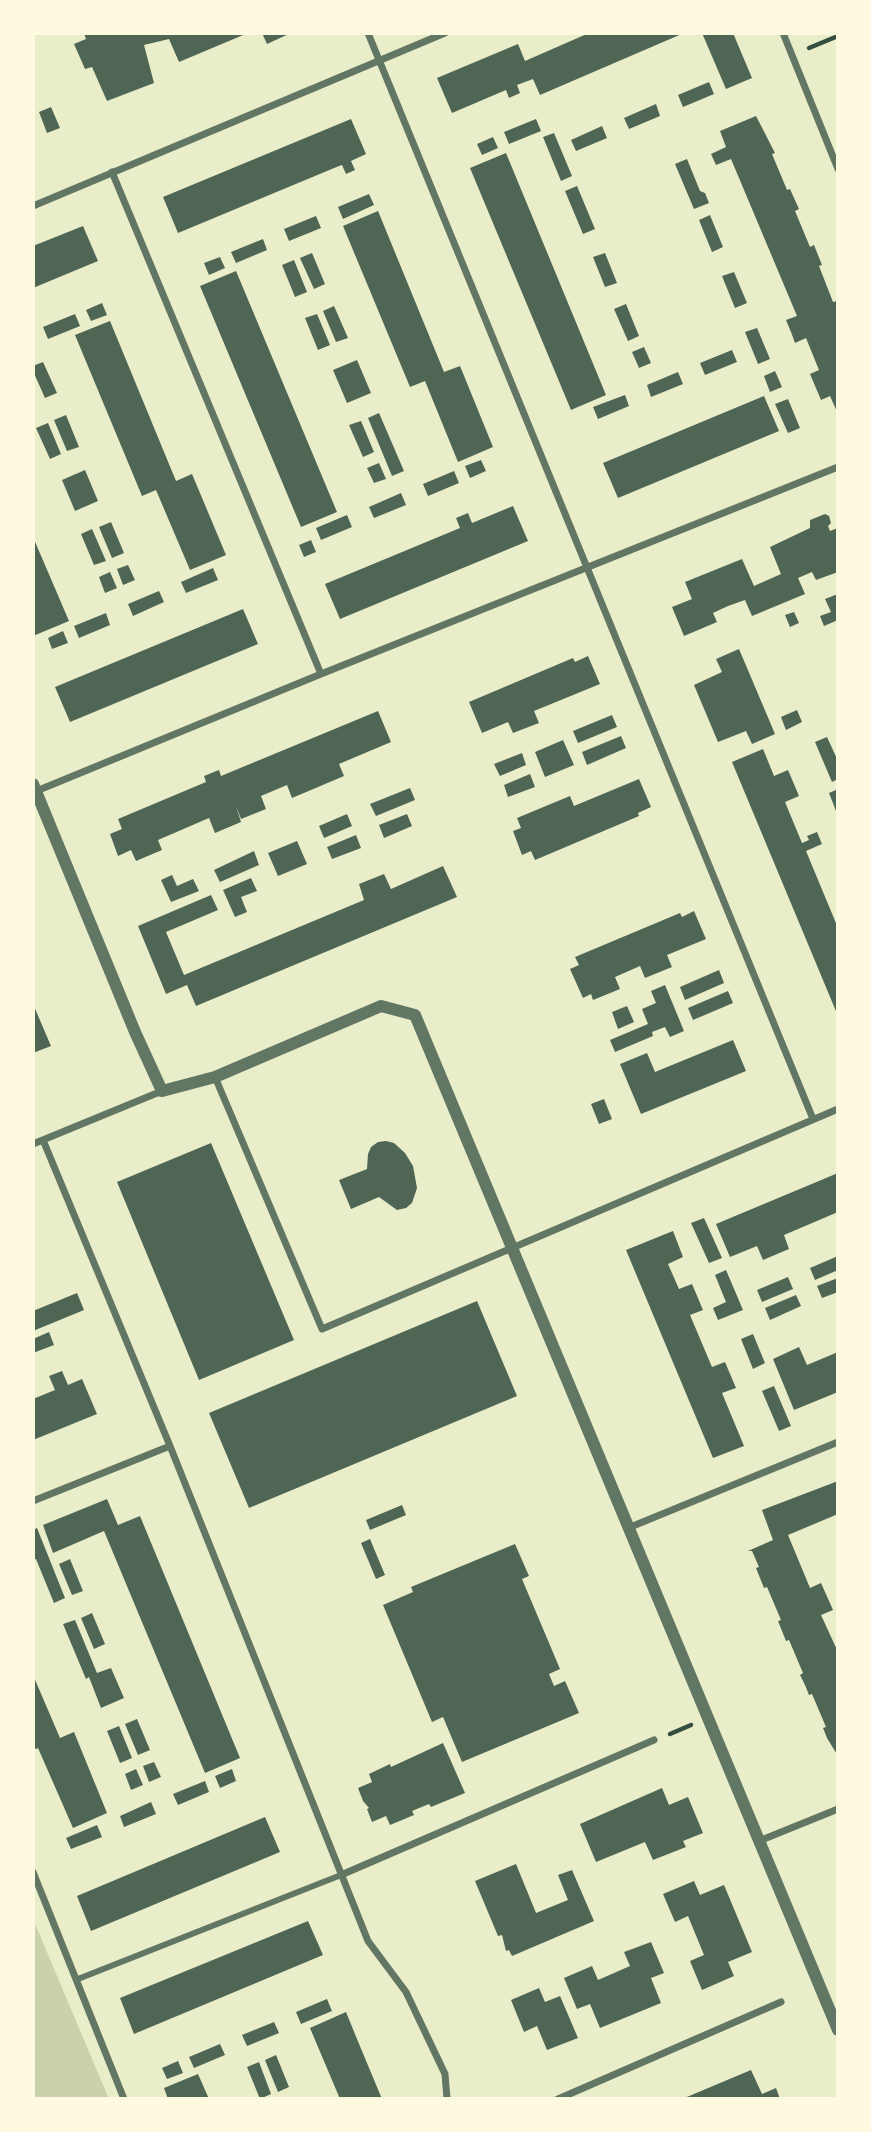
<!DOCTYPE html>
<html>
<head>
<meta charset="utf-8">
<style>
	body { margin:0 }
	#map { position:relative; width:871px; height:2132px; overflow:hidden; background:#e9edc9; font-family:"Archivo Narrow",sans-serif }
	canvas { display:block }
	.frame { position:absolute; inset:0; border:35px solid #fefae0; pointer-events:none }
</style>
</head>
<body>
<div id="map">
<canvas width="871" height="2132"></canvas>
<div class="frame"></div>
</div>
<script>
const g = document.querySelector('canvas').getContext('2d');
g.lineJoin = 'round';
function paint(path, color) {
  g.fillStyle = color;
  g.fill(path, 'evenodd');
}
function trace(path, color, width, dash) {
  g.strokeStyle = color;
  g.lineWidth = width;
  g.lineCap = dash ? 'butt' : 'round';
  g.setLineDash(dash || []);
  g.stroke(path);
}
paint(new Path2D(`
	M33 1919 109 2099H33Z`), '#cad2ad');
paint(new Path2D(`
	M84 33H248L179 62 169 39 144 45 154 83 107 101 92 67 85 69 74 44 86 39Z
	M262 33H291L267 44Z
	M589 33H684L540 95 533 79 517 85 520 93 509 98 506 90 452 113 437 78 518 44 525 61Z
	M702 33H733L752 78 726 89Z
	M709 82 714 94 683 107 678 95Z
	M656 104 660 116 629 129 624 118Z
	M51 107 60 128 47 133 39 112Z
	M756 116 775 153 772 154 787 190 790 189 799 209 795 211 810 247 814 245 822 265 819 266 833 302 837 301 838 303V414L830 396 821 400 810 374 819 370 806 338 795 343 791 332 786 320 797 316 731 159 716 165 711 154 726 147 720 131Z
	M351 119 366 154 351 161 355 170 346 174 342 165 339 166 178 233 163 197Z
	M536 119 541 131 509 144 504 132Z
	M602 126 607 138 576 151 571 140Z
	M554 133 572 176 561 181 543 137Z
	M493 137 498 148 482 155 477 144Z
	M506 153 606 395 571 410 470 168Z
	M687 159 700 191 705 193 709 203 694 209 675 164Z
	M577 186 595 229 583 234 565 191Z
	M369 194 374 205 343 219 338 207Z
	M378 211 444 372 460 366 493 447 458 462 425 381 410 387 343 226Z
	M710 215 723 247 712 252 699 220Z
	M316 216 321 228 289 241 284 229Z
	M83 226 98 261 33 288V246Z
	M263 239 267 250 236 263 231 252Z
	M312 253 325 284 314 289 300 258Z
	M605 253 617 283 605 287 593 257Z
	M220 257 225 268 209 275 204 263Z
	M294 260 307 292 295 297 282 265Z
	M236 271 337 512 301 527 200 286Z
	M734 272 747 303 735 308 722 276Z
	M102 303 107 315 91 321 86 310Z
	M626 304 639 336 628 341 614 309Z
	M334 306 348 338 336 342 323 311Z
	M75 314 80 326 48 339 43 327Z
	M317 314 330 345 318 350 305 318Z
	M110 321 176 481 192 474 226 555 190 570 156 490 142 496 75 335Z
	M757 328 770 359 758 364 745 332Z
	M644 347 651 363 639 368 632 352Z
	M732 350 737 362 705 375 700 363Z
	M357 360 371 393 347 403 333 370Z
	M43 362 57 393 45 398 33 371V366Z
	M775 371 782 387 770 392 764 376Z
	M678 372 683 384 651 397 647 385Z
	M625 395 629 406 598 419 593 407Z
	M764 396 779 431 618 498 603 463Z
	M788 399 800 428 788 433 775 404Z
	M379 413 404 471 392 476 368 418Z
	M66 415 79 447 67 451 54 420Z
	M361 421 374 452 363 457 349 425Z
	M48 423 61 454 50 459 36 428Z
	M481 460 486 471 470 478 465 466Z
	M379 463 386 479 374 483 367 468Z
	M85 470 98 501 75 511 62 480Z
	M454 471 459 483 428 496 423 484Z
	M401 493 406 505 374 518 369 507Z
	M513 506 528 541 340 619 325 584 460 528 456 518 468 513 472 523Z
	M825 514 829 516 831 523 828 526 830 531 838 528V572L816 580 812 572 798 578 805 594 752 616 745 600 728 606 713 613 717 622 684 636 672 607 692 599 685 582 742 559 754 586 781 574 770 547 810 528V520Z
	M347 515 352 527 321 540 316 528Z
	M111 522 124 553 112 558 99 527Z
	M92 529 106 561 94 565 81 534Z
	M33 537 69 621 33 636Z
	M311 540 316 552 304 557 299 545Z
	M128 565 135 580 123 585 117 569Z
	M213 568 218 580 186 593 181 582Z
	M110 572 117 588 105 593 99 577Z
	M159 591 164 602 133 616 128 604Z
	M838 594V620L824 626 820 616 831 612 825 599Z
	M243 609 258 644 70 722 55 687Z
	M794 612 799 623 790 627 785 615Z
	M106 613 110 625 79 638 74 626Z
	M63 631 68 643 52 649 48 638Z
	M739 649 775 734 752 744 746 731 718 742 694 685 722 672 716 659Z
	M588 656 600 684 534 711 539 723 513 733 508 722 482 733 469 702 573 658 575 662Z
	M797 710 802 722 786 730 781 717Z
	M378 711 391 742 339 764 344 776 292 798 287 785 261 796 266 809 241 819 236 806 241 822 215 833 209 818 158 840 162 850 136 861 131 850 118 856 110 834 122 829 118 819 206 782 204 776 219 770 221 776Z
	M612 715 617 727 578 743 573 731Z
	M621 736 626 748 587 765 582 752Z
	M827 737 838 761V779L832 782 815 742Z
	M563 740 574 765 545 777 535 752Z
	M763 749 774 776 788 770 799 796 785 802 802 843 809 840 807 836 817 832 822 844 806 851 838 928V1016L732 762Z
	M522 753 526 765 500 776 494 764Z
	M530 774 535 787 508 797 504 785Z
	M639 779 651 807 638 813 639 816 535 860 531 851 522 855 513 831 521 828 517 818 570 796 574 806Z
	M410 788 415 800 376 816 370 804Z
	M838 789V810L836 811 829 793Z
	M347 814 352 826 324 838 319 826Z
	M407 814 412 826 384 838 379 825Z
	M356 835 361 848 332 859 327 847Z
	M297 841 307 864 278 876 268 853Z
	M254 851 259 865 220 882 214 870Z
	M443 866 457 897 196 1006 187 985 166 994 138 926 211 895 218 910 166 932 184 975 364 900 359 884 384 874 391 889Z
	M172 875 177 886 193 879 199 891 171 902 161 880Z
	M251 878 257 891 241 897 247 912 235 917 223 890Z
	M694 911 706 939 667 955 672 967 645 978 640 966 615 977 620 989 593 1000 591 994 583 998 570 969 579 965 575 957 680 913 682 917Z
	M719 970 724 983 685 1000 680 987Z
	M665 985 684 1031 670 1037 665 1027 652 1032 653 1036 615 1052 610 1040 648 1024 642 1009 656 1003 651 991Z
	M728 991 733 1003 693 1020 688 1008Z
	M33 1004 51 1046 33 1053Z
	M627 1006 634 1022 618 1029 612 1012Z
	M733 1040 746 1071 641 1114 620 1064 647 1053 655 1072Z
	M604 1099 612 1119 599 1124 591 1104Z
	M386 1141 394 1143 405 1153 413 1166 417 1188 412 1203 406 1208 397 1210 379 1197 351 1209 339 1180 367 1169 368 1154 371 1147 378 1142Z
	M211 1143 294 1340 199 1380 117 1182Z
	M838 1173V1212L784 1235 789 1249 763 1260 757 1246 730 1257 716 1224Z
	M704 1218 722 1258 709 1263 691 1223Z
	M673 1231 683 1257 668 1264 679 1289 692 1284 703 1310 690 1315 712 1367 725 1362 736 1388 722 1393 744 1446 713 1458 626 1250Z
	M838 1256V1270L815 1280 810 1268Z
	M726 1270 743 1310 718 1320 713 1308 726 1302 715 1275Z
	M788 1277 793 1289 762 1302 757 1290Z
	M838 1278V1292L822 1298 817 1286Z
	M77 1293 84 1310 33 1331V1311Z
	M796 1295 801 1306 770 1320 765 1308Z
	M477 1301 517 1396 249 1508 209 1413Z
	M49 1332 54 1345 33 1353V1339Z
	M753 1334 765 1363 753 1369 741 1339Z
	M799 1347 807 1365 838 1352V1392L794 1410 773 1359Z
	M62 1371 68 1385 82 1379 97 1414 33 1440V1399L55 1390 49 1376Z
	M774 1386 791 1426 779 1431 762 1391Z
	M838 1481V1514L788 1535 810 1588 821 1583 833 1610 821 1615 838 1652V1756L827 1738 823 1728 826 1727 812 1694 809 1695 805 1685 800 1675 803 1673 789 1640 786 1641 778 1621 781 1620 767 1587 764 1588 756 1568 759 1567 752 1551H748L773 1540 762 1510Z
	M107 1499 118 1525 140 1516 240 1758 205 1773 104 1531 53 1553 43 1525Z
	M402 1505 406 1515 370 1530 366 1520Z
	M37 1528 65 1598 54 1603 36 1559 33 1560V1530Z
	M370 1539 385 1575 376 1579 361 1543Z
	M515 1544 529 1576 522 1579 560 1669 549 1674 554 1686 565 1681 579 1713 462 1762 443 1717 432 1722 383 1605 413 1592 411 1587Z
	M70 1559 83 1591 72 1595 59 1564Z
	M92 1613 105 1644 94 1649 81 1618Z
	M75 1620 97 1673 111 1668 124 1698 101 1708 89 1677 86 1679 63 1624Z
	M33 1675 60 1738 74 1732 107 1813 73 1828 38 1748 33 1750Z
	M137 1719 150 1750 138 1755 125 1724Z
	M119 1726 132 1758 120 1763 107 1731Z
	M443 1743 465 1793 431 1807 429 1804 412 1811 414 1815 390 1825 386 1816 372 1822 367 1809 369 1808 363 1801 358 1788 372 1782 369 1774 390 1764 391 1767Z
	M154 1762 161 1777 149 1782 143 1766Z
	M136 1769 143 1785 131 1790 125 1774Z
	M232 1769 236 1781 220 1788 215 1776Z
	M205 1781 209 1792 178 1805 173 1794Z
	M662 1788 669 1805 688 1797 703 1833 683 1841 686 1847 653 1860 645 1842 596 1862 580 1824Z
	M151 1802 156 1814 124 1827 120 1816Z
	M265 1817 280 1852 91 1931 77 1896Z
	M97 1825 102 1837 71 1849 66 1838Z
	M516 1864 536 1913 568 1900 558 1875 572 1870 594 1921 512 1956 509 1950 506 1951 502 1935 498 1936 475 1881Z
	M694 1881 700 1895 724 1885 752 1952 728 1962 734 1976 702 1990 690 1961 704 1955 688 1916 675 1922 663 1894Z
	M308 1921 323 1955 134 2034 120 1998Z
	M651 1942 664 1973 651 1978 661 2003 600 2028 590 2004 577 2009 564 1978 592 1966 598 1980 630 1966 624 1952Z
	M539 1988 545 2002 560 1996 578 2038 547 2050 537 2026 524 2032 511 2000Z
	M327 1999 332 2011 301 2024 296 2012Z
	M346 2012 357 2039 382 2099H340L310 2028Z
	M274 2022 279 2033 247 2046 242 2035Z
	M220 2044 225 2055 194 2068 189 2057Z
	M276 2055 289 2087 278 2092 265 2060Z
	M178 2061 183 2073 167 2079 162 2068Z
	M259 2062 271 2094 260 2099 247 2067Z
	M751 2070 762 2094 776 2088 780 2099H682Z
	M198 2074 209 2099H168L164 2088Z`), '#4f6655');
trace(new Path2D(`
	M809 48 838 36
	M670 1734 691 1725`), '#344e41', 4.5);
trace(new Path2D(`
	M78 1979 341 1875`), '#617663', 6);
trace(new Path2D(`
	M368 33 813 1119
	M783 33 838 169
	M112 172 321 674
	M33 206 445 33
	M34 792 321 674 838 467
	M215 1077 322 1329 838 1109
	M43 1140 170 1446 368 1941 406 1992 445 2074 447 2099
	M33 1144 162 1091
	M33 1501 170 1446
	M628 1528 838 1442
	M759 1841 838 1809
	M33 1872 124 2099
	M341 1875 654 1740
	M558 2099 781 2002`), '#617663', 7);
trace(new Path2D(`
	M33 784 135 1032 162 1091 215 1077 381 1006 415 1015 838 2030`), '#617663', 12);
</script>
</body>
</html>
